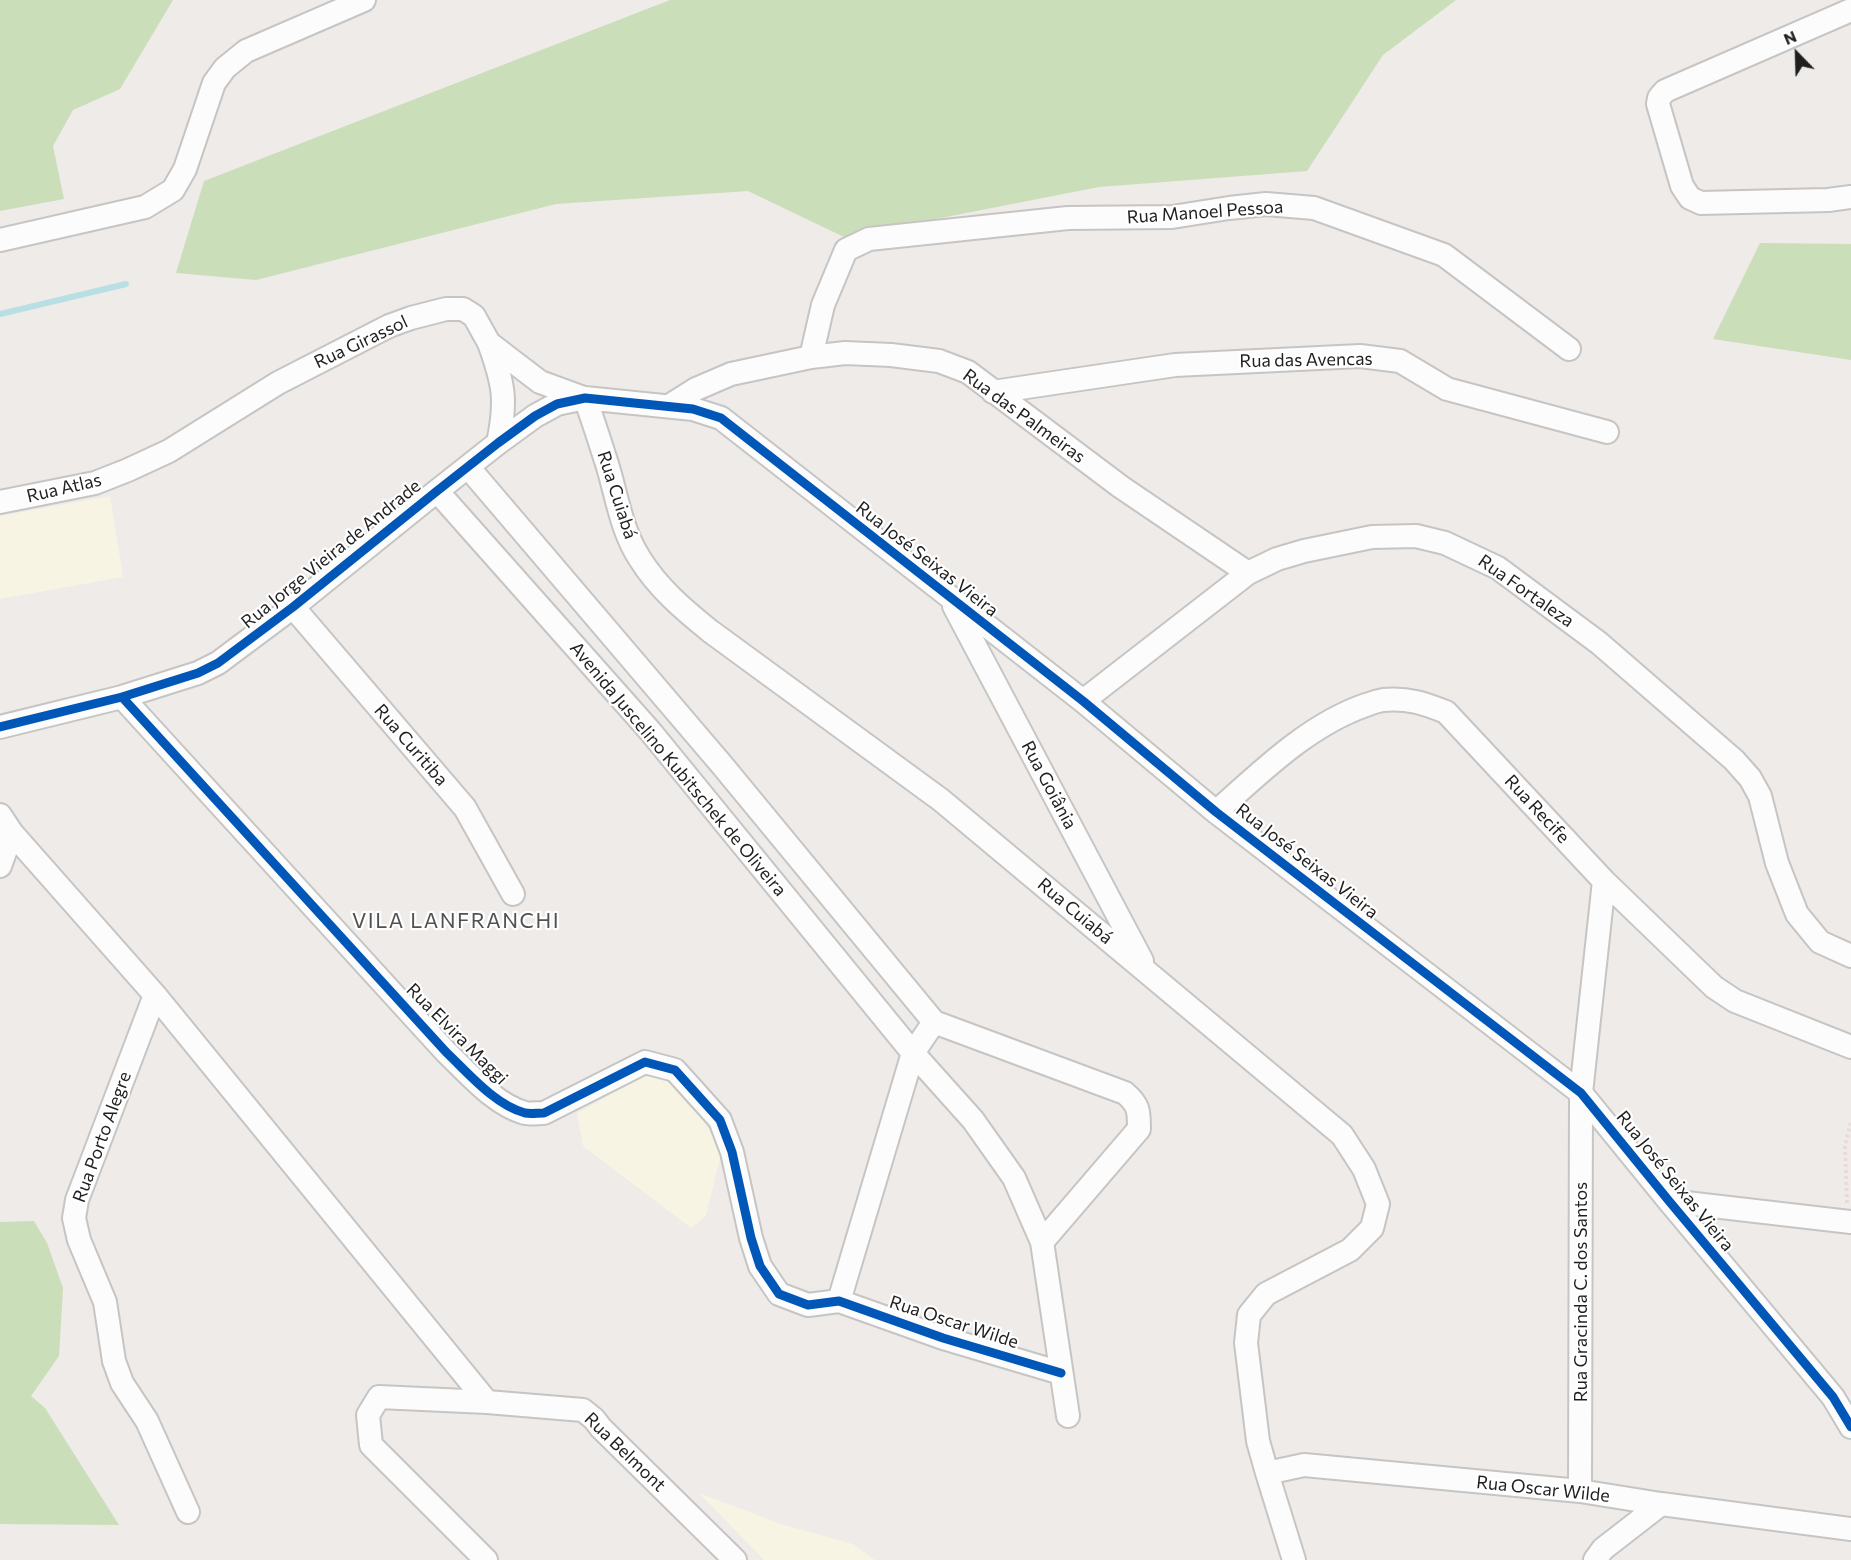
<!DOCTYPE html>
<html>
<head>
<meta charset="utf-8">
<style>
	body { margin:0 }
	#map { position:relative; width:1851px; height:1560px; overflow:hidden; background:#eeebe8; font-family:Commissioner,sans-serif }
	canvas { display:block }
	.north { position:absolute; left:1767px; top:24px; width:60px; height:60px; -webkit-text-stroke:4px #fff; paint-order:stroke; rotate:337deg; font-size:16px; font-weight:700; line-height:24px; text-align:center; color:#1f1f1f }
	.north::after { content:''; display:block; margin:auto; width:21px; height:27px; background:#1f1f1f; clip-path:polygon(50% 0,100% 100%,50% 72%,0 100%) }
</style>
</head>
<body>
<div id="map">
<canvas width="1851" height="1560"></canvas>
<div class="north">N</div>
</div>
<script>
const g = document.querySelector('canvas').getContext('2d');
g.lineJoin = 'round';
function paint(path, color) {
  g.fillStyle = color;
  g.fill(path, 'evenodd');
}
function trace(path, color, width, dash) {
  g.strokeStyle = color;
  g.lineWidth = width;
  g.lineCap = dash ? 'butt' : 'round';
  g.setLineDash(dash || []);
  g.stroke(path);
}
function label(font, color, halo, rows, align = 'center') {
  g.font = font + ' Commissioner,sans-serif';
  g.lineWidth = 4.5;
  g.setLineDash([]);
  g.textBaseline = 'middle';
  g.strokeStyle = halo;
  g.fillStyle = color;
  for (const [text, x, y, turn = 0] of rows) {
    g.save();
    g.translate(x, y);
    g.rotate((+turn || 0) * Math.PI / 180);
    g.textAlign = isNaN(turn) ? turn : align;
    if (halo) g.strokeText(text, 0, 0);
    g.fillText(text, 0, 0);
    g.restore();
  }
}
paint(new Path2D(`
	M110 496 123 577 0 599V516Z
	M647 1075 672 1080 702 1119 722 1151 706 1216 691 1228 583 1146 577 1113Z
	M699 1493 784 1525 853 1544 875 1560H764Z`), '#f7f4e3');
paint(new Path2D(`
	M0 0H173L120 89 73 110 53 146 64 199 0 211Z
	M670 0H1456L1383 55 1307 171 1099 187 844 237 748 191 556 204 256 280 176 273 204 181Z
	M1760 243 1851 244V360L1713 339Z
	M34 1221 47 1243 63 1288 59 1356 31 1396 45 1408 119 1525 0 1524V1222Z`), '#cadeba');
trace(new Path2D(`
	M0 314 126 284`), '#b8dfe4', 6);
const minor = new Path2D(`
	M1851 10 1665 91 1659 98 1658 104 1682 186 1690 198 1701 203 1828 200 1851 197
	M0 240 145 207 173 190 185 169 214 83 225 68 246 51 364 0
	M489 343C504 384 507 401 498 443
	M811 357 823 305 846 250 869 239 1068 218 1172 217 1229 208 1266 204 1314 208 1444 255 1569 349
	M993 392 1175 365 1360 356 1400 361 1447 389 1607 432
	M585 398C593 420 600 442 607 464 617 496 621 530 640 559 658 588 684 610 710 631L941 800 1342 1135 1364 1169 1378 1204 1372 1228 1350 1250 1266 1294 1249 1315 1246 1343 1258 1441 1267 1473 1304 1465 1580 1491 1661 1504 1851 1529
	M669 406 696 389 731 374 811 357 845 353 891 355 939 361 968 372 1121 487 1248 573
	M468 467 722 765 934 1022 1125 1093C1139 1105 1139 1111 1139 1129L1042 1242
	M437 491 650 731 913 1053 973 1120 1014 1178 1042 1242 1068 1416
	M0 502 95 483 128 470 169 451 278 383 389 326 411 318 446 309H463L474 316 489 343 540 382 584 398
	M954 606 1142 961
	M293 607 465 808 513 894
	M122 697 446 1052C468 1073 495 1105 525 1113 531 1114 537 1113 544 1113L645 1062 675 1070 720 1120 732 1152 751 1238 760 1266 779 1294 808 1305 839 1301 943 1338 1061 1373
	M1083 701 1248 573 1277 559 1304 551 1372 537 1416 536 1445 543 1498 568 1599 643 1734 760 1750 778 1760 796 1777 863 1797 914 1820 942 1851 956
	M0 727 122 697 198 673 218 663 293 607 437 491 498 443 535 416 557 404 585 398 693 409 721 418 1083 701 1216 812 1581 1093 1669 1201 1833 1397 1851 1427
	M1216 812C1261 772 1308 725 1366 705 1371 703 1377 701 1383 700 1409 698 1423 703 1446 712L1604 881 1714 987 1735 1001 1851 1047
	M0 815 12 833 155 995 487 1402
	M0 866 12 833
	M155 995 77 1200 74 1218 79 1240 105 1302 114 1361 122 1383 147 1421 188 1512
	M1669 1201 1851 1222
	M839 1301 913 1053 934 1022
	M1267 1473 1294 1560
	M1580 1491 1581 1093 1604 881
	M486 1560 371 1445 368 1415 379 1397 487 1402 583 1410 594 1419 601 1428 735 1560
	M1595 1560 1603 1549 1661 1504`);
trace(minor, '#c6c5c4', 26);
trace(new Path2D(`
	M1847 1203 1845 1146 1851 1122`), '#ebd9d9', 4, [3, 3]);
trace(minor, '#fcfcfc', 22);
trace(new Path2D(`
	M122 697 446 1052C468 1073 495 1105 525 1113 531 1114 537 1113 544 1113L645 1062 675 1070 720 1120 732 1152 751 1238 760 1266 779 1294 808 1305 839 1301 943 1338 1061 1373
	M0 727 122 697 198 673 218 663 293 607 437 491 498 443 535 416 557 404 585 398 693 409 721 418 1083 701 1216 812 1581 1093 1669 1201 1833 1397 1851 1427`), '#0057b8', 9);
label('18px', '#1f1f1f', '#fff', [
	["Rua Manoel Pessoa",1205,212,-4],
	["Rua Girassol",361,342,-25],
	["Rua das Avencas",1306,360,-1],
	["Rua das Palmeiras",1024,416,36],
	["Rua Atlas",64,488,-13],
	["Rua Cuiabá",617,495,72],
	["Rua Jorge Vieira de Andrade",331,554,-39],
	["Rua José Seixas Vieira",927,559,38],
	["Rua Fortaleza",1526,591,35],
	["Rua Curitiba",411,745,49],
	["Avenida Juscelino Kubitschek de Oliveira",678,769,50],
	["Rua Goiânia",1049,785,62],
	["Rua Recife",1537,809,47],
	["Rua José Seixas Vieira",1307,861,38],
	["Rua Cuiabá",1075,911,40],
	["Rua Elvira Maggi",457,1034,45],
	["Rua Porto Alegre",102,1137,-70],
	["Rua José Seixas Vieira",1675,1181,51],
	["Rua Gracinda C. dos Santos",1581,1292,-90],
	["Rua Oscar Wilde",954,1322,18],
	["Rua Belmont",625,1452,44],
	["Rua Oscar Wilde",1543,1489,6]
]);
g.letterSpacing = '1.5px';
label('21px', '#525252', '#fff', [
	["VILA LANFRANCHI",456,921]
]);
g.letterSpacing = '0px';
</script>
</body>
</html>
